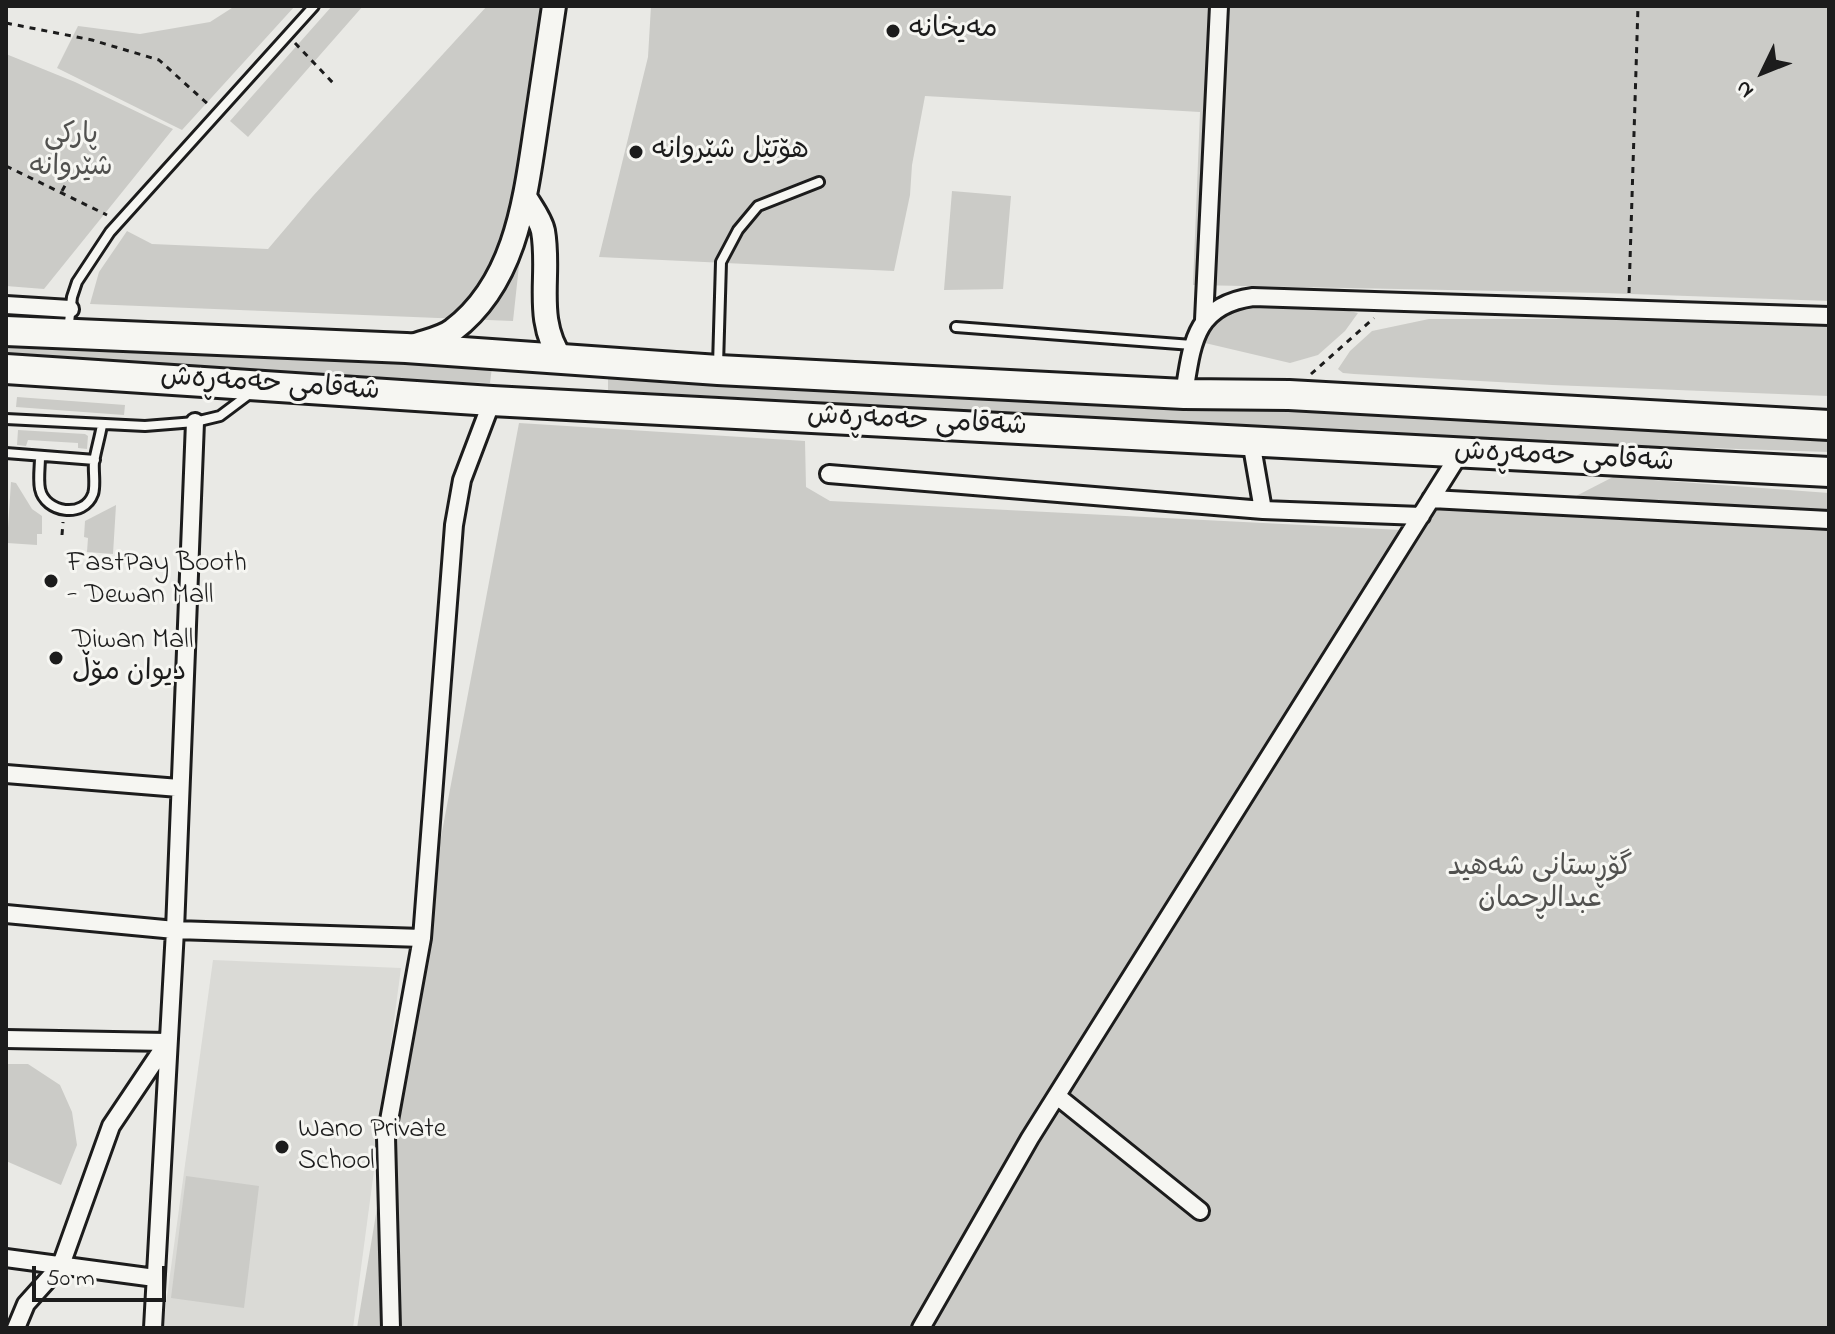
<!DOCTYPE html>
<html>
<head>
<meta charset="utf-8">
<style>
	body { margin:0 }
	#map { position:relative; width:1835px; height:1334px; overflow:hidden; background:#e9e9e5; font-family:"Indie Flower",sans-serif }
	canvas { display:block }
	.frame { position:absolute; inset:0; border:8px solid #1c1c1c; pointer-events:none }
	.north { position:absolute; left:1723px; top:32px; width:80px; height:80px; -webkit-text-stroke:6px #f6f6f2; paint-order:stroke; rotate:227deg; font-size:22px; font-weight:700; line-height:32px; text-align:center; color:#1c1c1c }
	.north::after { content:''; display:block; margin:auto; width:28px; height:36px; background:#1c1c1c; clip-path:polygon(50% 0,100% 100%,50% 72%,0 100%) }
	.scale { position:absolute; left:32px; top:1266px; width:134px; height:36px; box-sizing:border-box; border:4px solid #1c1c1c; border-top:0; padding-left:10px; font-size:24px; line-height:28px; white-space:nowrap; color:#1c1c1c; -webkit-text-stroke:6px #f6f6f2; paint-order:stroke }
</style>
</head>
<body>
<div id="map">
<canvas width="1835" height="1334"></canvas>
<div class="frame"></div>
<div class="north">N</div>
<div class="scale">50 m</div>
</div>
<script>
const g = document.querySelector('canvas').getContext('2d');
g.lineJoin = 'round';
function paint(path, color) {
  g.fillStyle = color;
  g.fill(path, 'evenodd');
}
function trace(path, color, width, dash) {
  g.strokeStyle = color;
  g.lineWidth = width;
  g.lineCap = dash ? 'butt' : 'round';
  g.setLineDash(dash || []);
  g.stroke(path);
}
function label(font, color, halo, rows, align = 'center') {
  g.font = font + ' "Indie Flower","Playpen Sans Arabic",sans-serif';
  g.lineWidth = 6;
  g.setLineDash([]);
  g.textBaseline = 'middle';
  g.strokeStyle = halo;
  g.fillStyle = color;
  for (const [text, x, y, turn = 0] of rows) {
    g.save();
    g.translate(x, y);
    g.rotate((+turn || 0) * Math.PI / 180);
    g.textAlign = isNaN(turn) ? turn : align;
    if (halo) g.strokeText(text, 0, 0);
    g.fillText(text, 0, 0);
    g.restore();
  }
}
paint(new Path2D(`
	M213 960 401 968 353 1328 163 1326Z`), '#dadad6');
paint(new Path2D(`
	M235 6H295L182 130 57 68 78 26 140 34 210 22Z
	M332 6H363L248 137 230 121Z
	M487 6H547L513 321 90 304 99 272 127 231 152 244 268 249 313 196Z
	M651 6H1829V301L1603 293 1193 285 1200 112 925 96 912 165 910 195 894 271 599 257 648 57Z
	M6 54 75 82 173 129 44 289 6 286Z
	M952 191 1011 196 1003 289 944 290Z
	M1255 303 1319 304 1358 313 1345 331 1318 355 1290 363 1205 343C1211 315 1230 311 1255 303Z
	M1429 319H1613L1829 325V396L1552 385 1354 374 1343 373 1338 369 1350 351 1372 331Z
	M6 340 492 367 490 383 323 379 6 354Z
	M608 374 1359 412 1507 422 1829 437V452L1559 443 608 390Z
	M17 397 125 405 124 415 16 407Z
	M519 423 805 441 806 487 830 501 1401 530 1417 538 1438 504 1545 512 1613 477 1829 493V1328H357L422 938Z
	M18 430 85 434 88 436 87 449 78 448V443L28 440 26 446 17 445Z
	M11 482 16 483 32 509 42 516V534H37V545L7 543Z
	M116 505 113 554 87 552 88 538 84 537 85 521Z
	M6 1064H28L60 1085 72 1112 77 1145 61 1185 6 1161Z
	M186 1176 259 1186 244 1308 171 1298Z`), '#cbcbc7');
const lane = new Path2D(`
	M956 327 1192 345
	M68 331 72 297 77 282 110 232 314 6
	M718 365 721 262 738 230 758 206 819 182
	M6 419 145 426 195 422 220 416 252 392
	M6 453 95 460
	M40 457C40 467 38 479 40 489 45 513 84 519 93 494 96 485 93 472 94 462 96 450 100 437 102 425`);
const street = new Path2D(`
	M6 305 70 309
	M1204 320 1219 6
	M1184 394C1192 344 1194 305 1253 297L1829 316
	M1251 441 1263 510
	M829 474 1263 510 1421 516
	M1431 499 1829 520
	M6 774 179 788
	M6 914 175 930 422 938
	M6 1039 167 1042
	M1057 1096 1200 1211
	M6 1258 155 1278
	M16 1328 26 1304 61 1265 111 1126 166 1044
	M153 1328 175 930 195 422
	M391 1328 386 1137 422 938 454 525 462 480 492 401
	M921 1328 1030 1138 1460 453`);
const secondary = new Path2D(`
	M525 197C531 207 541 220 543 231 551 276 533 319 562 360
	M413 346C426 341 443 338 453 330 516 282 525 200 536 127 542 87 548 46 554 6`);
const highway = new Path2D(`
	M6 331 406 348 718 370 1184 394 1289 395 1829 425
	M6 369 492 401 1829 472`);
trace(lane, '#1c1c1c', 14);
trace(street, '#1c1c1c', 22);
trace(secondary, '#1c1c1c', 28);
trace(highway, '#1c1c1c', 34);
trace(new Path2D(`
	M6 23 92 40 159 60 209 105
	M295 43 334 84
	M6 166 107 215
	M62 191 72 173
	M1629 293 1638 6
	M1311 374 1374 318
	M62 535 63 522`), '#1c1c1c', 3, [6, 6]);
trace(lane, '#f6f6f2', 8);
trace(street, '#f6f6f2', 16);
trace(secondary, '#f6f6f2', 22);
trace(highway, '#f6f6f2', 28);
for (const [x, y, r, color] of [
	[893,31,8,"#1c1c1c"],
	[636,152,8,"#1c1c1c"],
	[51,581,8,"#1c1c1c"],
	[56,658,8,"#1c1c1c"],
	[282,1147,8,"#1c1c1c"]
]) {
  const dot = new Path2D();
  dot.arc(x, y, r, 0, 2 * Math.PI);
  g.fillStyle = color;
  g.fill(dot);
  trace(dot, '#f6f6f2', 3);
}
label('28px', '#1c1c1c', '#f6f6f2', [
	["مەیخانە",909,31],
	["هۆتێل شێروانە",652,152],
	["FastPay Booth",67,565],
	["- Dewan Mall",67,597],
	["Diwan Mall",72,642],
	["دیوان مۆڵ",72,674],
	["Wano Private",298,1131],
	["School",298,1163]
], 'left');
label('28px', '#51514f', '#f6f6f2', [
	["پارکی",71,137],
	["شێروانە",71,169],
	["گۆڕستانی شەهید",1540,869],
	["عبدالڕحمان",1540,901]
]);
label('28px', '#1c1c1c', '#f6f6f2', [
	["شەقامی حەمەڕەش",270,386,4],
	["شەقامی حەمەڕەش",917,423,3],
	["شەقامی حەمەڕەش",1564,459,3]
]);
</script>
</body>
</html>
